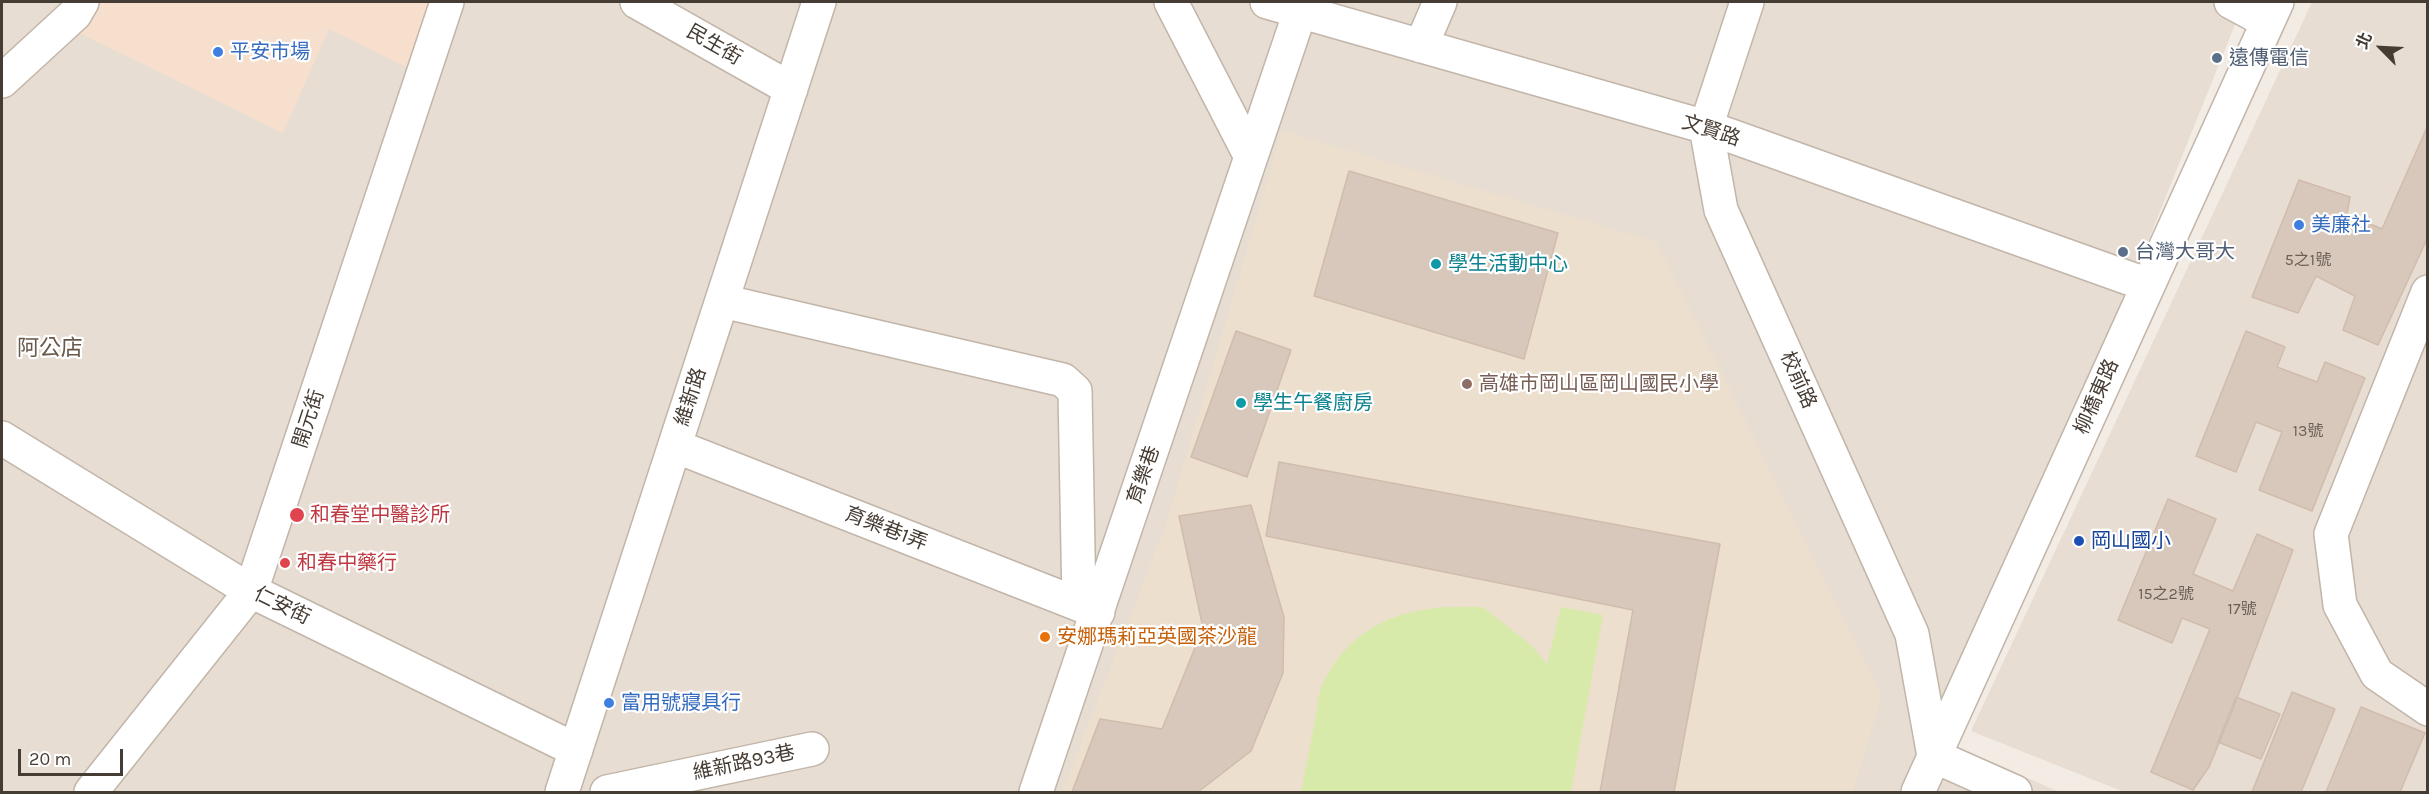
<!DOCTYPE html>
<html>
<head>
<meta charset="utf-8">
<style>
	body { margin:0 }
	#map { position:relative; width:2429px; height:794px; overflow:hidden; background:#f3ece4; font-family:Karla,"Noto Sans TC",sans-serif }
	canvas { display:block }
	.frame { position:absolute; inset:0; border:3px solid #453c34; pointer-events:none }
	.north { position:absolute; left:2351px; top:18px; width:60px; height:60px; -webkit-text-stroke:4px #fff; paint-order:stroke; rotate:294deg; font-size:16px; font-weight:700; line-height:24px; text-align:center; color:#453c34 }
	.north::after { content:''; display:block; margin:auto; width:21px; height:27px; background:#453c34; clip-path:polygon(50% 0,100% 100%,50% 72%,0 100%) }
	.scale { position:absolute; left:18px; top:749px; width:105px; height:27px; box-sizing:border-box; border:3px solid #453c34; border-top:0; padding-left:8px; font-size:18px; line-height:21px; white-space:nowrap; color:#453c34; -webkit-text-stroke:4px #fff; paint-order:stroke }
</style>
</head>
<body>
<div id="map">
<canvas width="2429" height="794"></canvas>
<div class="frame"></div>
<div class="north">北</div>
<div class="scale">20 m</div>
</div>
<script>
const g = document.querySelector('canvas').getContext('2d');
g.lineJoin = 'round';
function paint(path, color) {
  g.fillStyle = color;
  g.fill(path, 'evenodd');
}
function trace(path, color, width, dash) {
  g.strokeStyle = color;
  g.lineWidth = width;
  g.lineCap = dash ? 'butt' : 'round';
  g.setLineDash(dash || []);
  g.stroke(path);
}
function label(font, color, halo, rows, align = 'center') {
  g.font = font + ' Karla,"Noto Sans TC",sans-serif';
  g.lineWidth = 4.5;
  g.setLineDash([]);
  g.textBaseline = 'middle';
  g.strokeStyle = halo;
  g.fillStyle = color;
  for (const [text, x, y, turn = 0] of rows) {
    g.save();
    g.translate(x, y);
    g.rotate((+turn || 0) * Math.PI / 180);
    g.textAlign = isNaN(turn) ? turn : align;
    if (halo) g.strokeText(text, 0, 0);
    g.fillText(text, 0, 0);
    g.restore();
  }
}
paint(new Path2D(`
	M2 2H2244L1947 742 2059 792H2Z
	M2312 2H2427V792H2124L1971 731Z`), '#e7ddd2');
paint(new Path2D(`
	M80 2H447L422 75 329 29 283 133 63 25Z`), '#f7dfcd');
paint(new Path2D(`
	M1282 131 1657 242 1882 695 1853 792H1062L1165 527Z`), '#eddfcd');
paint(new Path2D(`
	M1451 607H1483L1532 646 1547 664 1561 607 1603 615 1571 792H1301C1306 767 1311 741 1316 715 1318 705 1318 692 1323 683 1349 630 1395 609 1451 607Z`), '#d7eaaa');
const building = new Path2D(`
	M2428 125V237L2378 345 2343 330 2355 296 2316 276 2298 313 2252 297 2299 180 2350 197 2347 214 2382 229Z
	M1349 171 1558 233 1524 359 1314 296Z
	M1236 331 1291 350 1247 477 1191 457Z
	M2246 331 2285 347 2277 367 2317 382 2325 362 2365 378 2312 511 2259 490 2282 432 2256 422 2236 472 2196 456Z
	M1279 462 1720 544 1674 792H1600L1633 610 1266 536Z
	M2168 499 2216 519 2193 574 2233 591 2257 534 2293 550 2231 714 2209 767 2193 790 2151 772 2210 629 2182 618 2172 643 2118 620Z
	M1251 505 1284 617 1283 673 1251 751 1198 792H1072L1100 719 1162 729 1203 628 1179 516Z
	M2292 692 2335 709 2301 792H2252Z
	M2236 697 2280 714 2261 759 2218 742Z
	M2361 707 2425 733 2400 792H2326Z`);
paint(building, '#d8c8bc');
trace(building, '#d0bcac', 1.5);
const minor = new Path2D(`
	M637 2 791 89
	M1171 2 1251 157
	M1267 2 1706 127 2148 285
	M1747 2 1706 127 1721 210 1912 634 1934 756 2015 792
	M2231 2 2268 22
	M1421 46 1440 2
	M2 81 75 14 82 2
	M2428 292 2331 534 2340 605 2377 674 2428 709
	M722 301 1063 380 1075 391 1079 604
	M2 438 251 591 576 750
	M675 446 1098 612
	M91 792 251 591 447 2
	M562 792 819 2
	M607 792 812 749
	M1036 792 1300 12
	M1918 792 2277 2`);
trace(minor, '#c2b5a9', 36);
trace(minor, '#fff', 33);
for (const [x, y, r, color] of [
	[218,52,6,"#3f7fe0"],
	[2217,58,6,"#5c6f8a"],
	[2299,225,6,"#3f7fe0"],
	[2123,252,6,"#5c6f8a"],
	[1436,264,6,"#0f9aa8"],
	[1467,384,6,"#8d6e63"],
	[1241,403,6,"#0f9aa8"],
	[297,515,8,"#e0444e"],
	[2079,541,6,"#1a4fb4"],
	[285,563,6,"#e0444e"],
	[1045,637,6,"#e8710a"],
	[609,703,6,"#3f7fe0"]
]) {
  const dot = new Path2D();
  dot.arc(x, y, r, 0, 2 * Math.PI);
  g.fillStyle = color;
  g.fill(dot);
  trace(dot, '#fff', 2);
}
label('16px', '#6a5f56', null, [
	["5之1號",2308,260],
	["13號",2308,431],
	["15之2號",2166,594],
	["17號",2242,609]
]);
label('20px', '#453c34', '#fff', [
	["民生街",714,45,30],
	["文賢路",1711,131,18],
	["校前路",1798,380,66],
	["維新路",691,397,-72],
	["柳橋東路",2097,397,-66],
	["開元街",309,419,-72],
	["育樂巷",1144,475,-71],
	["育樂巷1弄",886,529,21],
	["仁安街",282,606,26],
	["維新路93巷",744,763,-12]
]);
label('20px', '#366cbe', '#fff', [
	["平安市場",230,52],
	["美廉社",2311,225],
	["富用號寢具行",621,703]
], 'left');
label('20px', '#4e5e75', '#fff', [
	["遠傳電信",2229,58],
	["台灣大哥大",2135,252]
], 'left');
label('20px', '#0d838f', '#fff', [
	["學生活動中心",1448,264],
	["學生午餐廚房",1253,403]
], 'left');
label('20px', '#785e54', '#fff', [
	["高雄市岡山區岡山國民小學",1479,384]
], 'left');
label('20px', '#be3a42', '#fff', [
	["和春堂中醫診所",310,515],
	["和春中藥行",297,563]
], 'left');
label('20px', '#164399', '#fff', [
	["岡山國小",2091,541]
], 'left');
label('20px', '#c56008', '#fff', [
	["安娜瑪莉亞英國茶沙龍",1057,637]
], 'left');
label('22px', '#69584a', '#fff', [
	["阿公店",50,349]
]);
</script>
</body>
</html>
